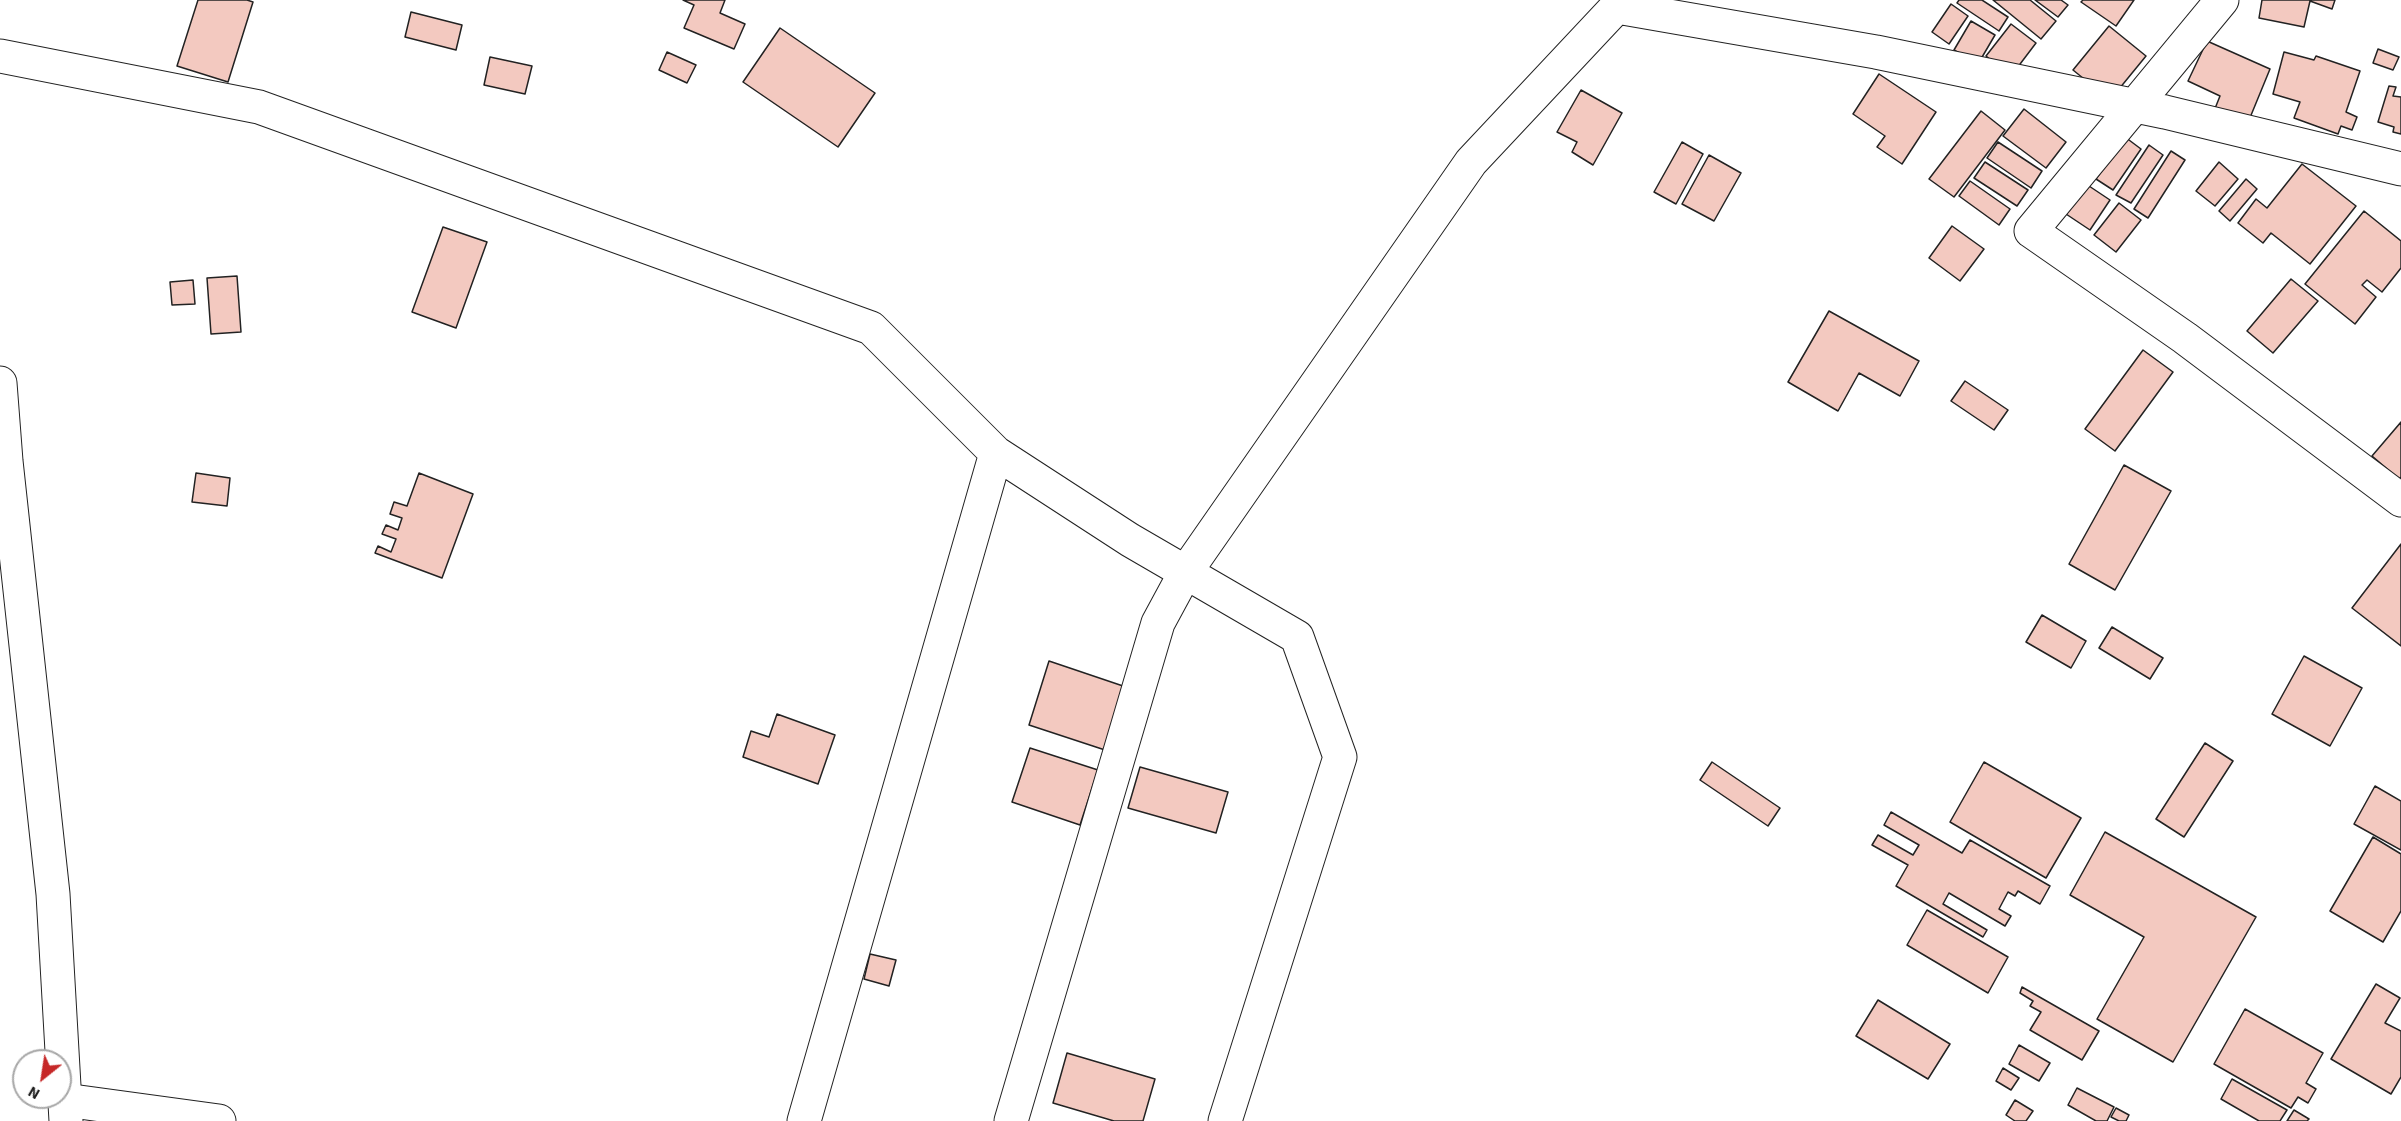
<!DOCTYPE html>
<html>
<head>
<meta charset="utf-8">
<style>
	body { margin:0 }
	#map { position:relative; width:2401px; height:1121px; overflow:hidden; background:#fff; font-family:"Source Sans 3",sans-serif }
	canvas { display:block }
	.north { position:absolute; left:12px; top:1049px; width:60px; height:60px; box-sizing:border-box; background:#fff; border:2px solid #a7a7a7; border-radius:50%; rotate:210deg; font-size:16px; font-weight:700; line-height:24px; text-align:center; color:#222 }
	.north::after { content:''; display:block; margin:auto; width:21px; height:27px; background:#c62828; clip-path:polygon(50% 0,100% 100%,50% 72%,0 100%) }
</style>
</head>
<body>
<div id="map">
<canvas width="2401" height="1121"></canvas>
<div class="north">N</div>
</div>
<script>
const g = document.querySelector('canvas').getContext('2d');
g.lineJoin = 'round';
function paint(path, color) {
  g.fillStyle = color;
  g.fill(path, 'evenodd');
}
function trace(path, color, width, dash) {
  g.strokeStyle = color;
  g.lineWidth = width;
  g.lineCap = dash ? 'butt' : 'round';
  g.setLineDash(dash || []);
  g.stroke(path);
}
const building = new Path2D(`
	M198 0H247L253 2 228 82 177 66Z
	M683 0H725L720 13 745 24 734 49 684 28 694 5Z
	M1959 0H1982L2008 17 1999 31 1957 3Z
	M1993 0H2030L2056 21 2041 39Z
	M2035 0H2061L2068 5 2058 17Z
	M2083 0H2134L2116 26 2081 2Z
	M2262 0H2335L2332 9 2310 1 2304 27 2259 18Z
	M1951 4 1968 16 1949 44 1932 32Z
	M411 12 462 25 456 50 405 37Z
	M1971 21 1995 35 1978 64 1954 50Z
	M2011 24 2036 43 2011 76 1986 56Z
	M2109 26 2146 56 2110 100 2073 70Z
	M780 28 875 93 838 147 743 82Z
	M2207 41 2270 69 2247 125 2214 111 2220 96 2188 81Z
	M2378 49 2399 57 2393 70 2373 63Z
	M667 52 696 65 687 83 659 70Z
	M2284 52 2314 60 2316 56 2360 71 2346 112 2357 117 2352 130 2341 126 2338 134 2294 118 2300 102 2273 94Z
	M490 57 532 66 525 94 484 85Z
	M1879 74 1936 112 1902 164 1877 147 1885 136 1853 114Z
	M2389 86 2396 87 2393 96 2401 97V134L2393 132 2394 127 2378 122Z
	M1581 90 1622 113 1593 165 1572 152 1577 142 1557 132Z
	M2024 109 2066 142 2046 168 2003 136Z
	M1981 111 2005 130 1954 197 1929 179Z
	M2125 137 2141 149 2113 190 2096 179Z
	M1682 142 1703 154 1676 204 1654 192Z
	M1998 142 2042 171 2031 188 1987 158Z
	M2149 145 2163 155 2131 203 2116 195Z
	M2171 151 2185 160 2148 218 2134 209Z
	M1709 155 1741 173 1714 221 1682 204Z
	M1985 162 2028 190 2017 206 1974 178Z
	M2219 162 2238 179 2215 206 2196 191Z
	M2302 164 2356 206 2310 264 2271 233 2263 243 2238 223 2256 199 2267 208Z
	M2246 179 2257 189 2230 221 2219 211Z
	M1970 181 2010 209 1999 225 1959 196Z
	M2086 184 2110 200 2090 230 2066 214Z
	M2119 203 2141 220 2116 252 2094 235Z
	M2364 211 2401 241V268L2382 292 2367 280 2362 285 2376 297 2355 324 2305 284Z
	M1952 226 1984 249 1960 281 1929 258Z
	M443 227 487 242 456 328 412 312Z
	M237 276 241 332 211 334 207 278Z
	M2291 279 2318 301 2273 353 2247 331Z
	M193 280 195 304 172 305 170 282Z
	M1829 311 1919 361 1900 396 1859 373 1838 411 1788 382Z
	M2143 350 2173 372 2115 451 2085 429Z
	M1965 381 2008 410 1994 430 1951 401Z
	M2401 422V477L2399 479 2372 456Z
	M2124 465 2171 491 2115 590 2069 564Z
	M196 473 230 478 227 506 192 502Z
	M419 473 473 494 442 578 375 553 378 546 391 552 396 539 382 534 386 525 398 530 402 518 390 514 394 502 407 506Z
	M2401 544V646L2352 608Z
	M2042 615 2086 641 2071 668 2026 642Z
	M2112 627 2163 658 2150 679 2099 648Z
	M2304 656 2362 688 2330 746 2272 714Z
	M1049 661 1126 687 1105 750 1029 725Z
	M777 714 835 735 818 784 743 757 751 731 769 737Z
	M2205 743 2233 761 2184 837 2156 819Z
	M1030 748 1098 770 1080 825 1012 802Z
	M1712 762 1780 808 1768 826 1700 780Z
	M1984 762 2081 818 2046 878 1950 822Z
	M1140 767 1228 792 1216 833 1128 808Z
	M2375 786 2401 801V850L2354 824Z
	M1891 812 1962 853 1970 840 2050 886 2040 904 2018 891 2015 896 2008 892 1999 909 2011 916 2005 926 1949 893 1943 904 1987 930 1983 937 1896 886 1908 865 1872 845 1878 835 1913 855 1919 845 1884 825Z
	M2105 832 2256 917 2173 1062 2097 1019 2144 937 2070 895Z
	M2373 837 2401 854V911L2383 942 2330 911Z
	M1927 910 2008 957 1988 993 1907 945Z
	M870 954 896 960 889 986 864 979Z
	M2376 984 2400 998 2385 1023 2401 1031V1077L2391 1094 2331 1059Z
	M2022 987 2099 1031 2082 1060 2030 1030 2041 1012 2030 1006 2033 1001 2020 993Z
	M1878 1000 1950 1044 1928 1079 1856 1036Z
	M2245 1009 2323 1053 2306 1083 2316 1089 2308 1103 2298 1097 2291 1108 2214 1064Z
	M2019 1045 2050 1063 2039 1081 2009 1064Z
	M1067 1053 1155 1079 1143 1121H1114L1053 1103Z
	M2003 1068 2019 1078 2011 1090 1996 1081Z
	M2232 1079 2287 1110 2280 1121H2259L2221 1099Z
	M2077 1088 2114 1107 2107 1121H2096L2068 1105Z
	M2015 1100 2033 1111 2026 1121H2015L2006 1115Z
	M2116 1108 2129 1115 2126 1121H2119L2111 1117Z
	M2294 1110 2309 1119 2307 1121H2287Z`);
paint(building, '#f3c9c0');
trace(building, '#222', 1.5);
const street = new Path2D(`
	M2222 0 2031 231 2185 338 2401 500
	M1617 7 1876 52 2165 112 2401 169
	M0 56 259 107 871 328 996 453 1130 540 1297 637 1340 757 1225 1121
	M65 1100 219 1121
	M804 1121 996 453
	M1011 1121 1158 623 1185 573 1471 162 1623 0`);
const secondary = new Path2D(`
	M0 383 6 461 53 894 66 1121`);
trace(street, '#222', 35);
trace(secondary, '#222', 35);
trace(street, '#fff', 33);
trace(secondary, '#fff', 33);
</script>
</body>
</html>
